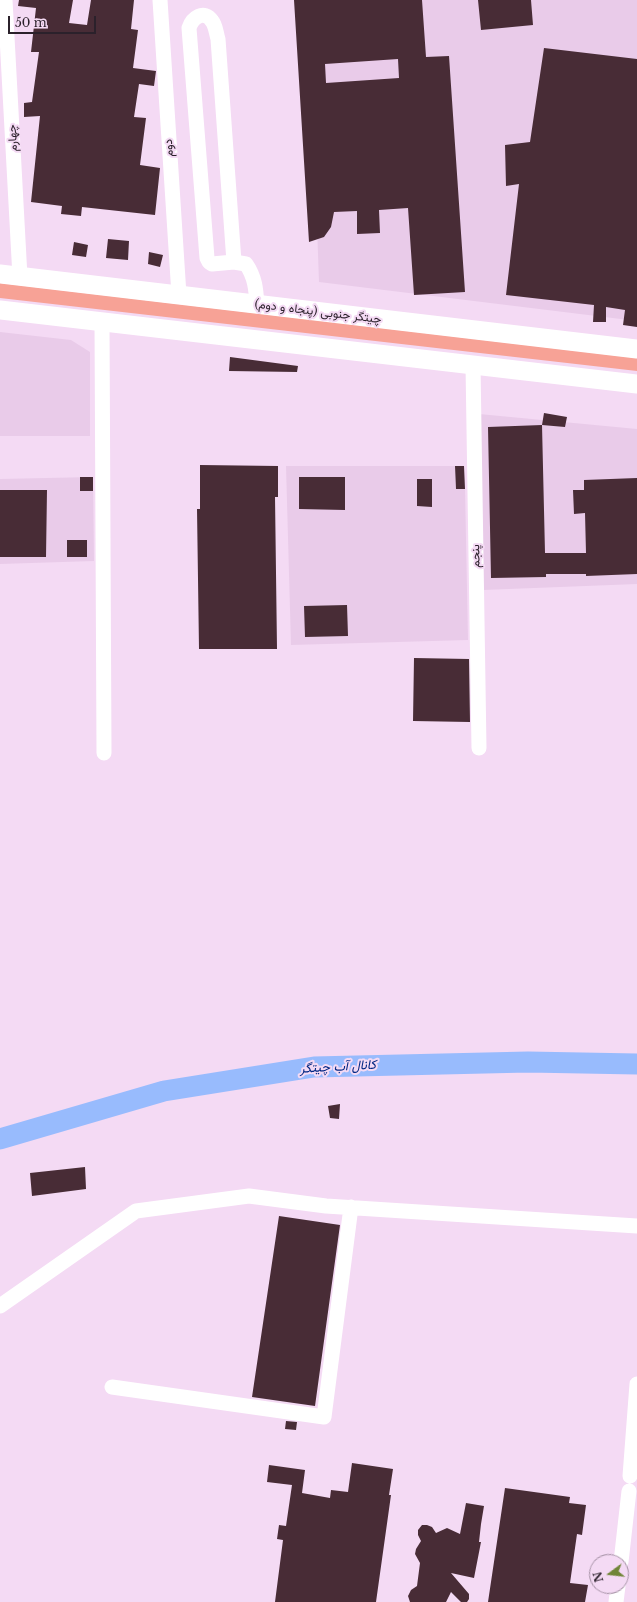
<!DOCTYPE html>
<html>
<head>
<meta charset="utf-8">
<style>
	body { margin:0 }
	#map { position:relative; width:637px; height:1602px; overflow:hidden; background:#f4daf4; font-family:"Libre Baskerville",serif }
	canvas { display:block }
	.north { position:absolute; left:589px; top:1554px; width:40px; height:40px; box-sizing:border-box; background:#f4daf4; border:1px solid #a490a4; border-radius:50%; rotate:255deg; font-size:11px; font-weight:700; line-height:16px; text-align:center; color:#2b212b }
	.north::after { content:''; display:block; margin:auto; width:14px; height:18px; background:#708537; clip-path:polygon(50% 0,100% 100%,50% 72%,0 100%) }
	.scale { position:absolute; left:8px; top:16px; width:88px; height:18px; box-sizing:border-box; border:2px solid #2b212b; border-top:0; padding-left:5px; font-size:12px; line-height:14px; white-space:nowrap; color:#2b212b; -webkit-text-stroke:3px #f4daf4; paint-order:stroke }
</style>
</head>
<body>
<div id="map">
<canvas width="637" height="1602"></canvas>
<div class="north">N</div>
<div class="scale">50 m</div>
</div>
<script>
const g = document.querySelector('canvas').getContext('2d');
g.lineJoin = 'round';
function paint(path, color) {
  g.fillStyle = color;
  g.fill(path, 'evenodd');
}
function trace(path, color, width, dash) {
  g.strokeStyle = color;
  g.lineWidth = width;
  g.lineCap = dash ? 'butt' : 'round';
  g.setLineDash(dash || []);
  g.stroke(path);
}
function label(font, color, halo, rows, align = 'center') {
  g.font = font + ' "Libre Baskerville",Vazirmatn,serif';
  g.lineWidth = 4;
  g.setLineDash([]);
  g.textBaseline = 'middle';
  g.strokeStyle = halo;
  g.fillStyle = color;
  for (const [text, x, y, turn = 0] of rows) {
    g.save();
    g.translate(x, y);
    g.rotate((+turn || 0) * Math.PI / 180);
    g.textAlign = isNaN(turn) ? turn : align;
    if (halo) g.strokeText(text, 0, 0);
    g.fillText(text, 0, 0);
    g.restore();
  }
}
paint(new Path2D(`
	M309 0H637V321L319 282Z
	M0 332 71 340 90 352V436H0Z
	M479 414 637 429V584L483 590Z
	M286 466H455L456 489H465L468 640 291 645Z
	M93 477 94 561 0 564V479Z`), '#e9cbe9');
paint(new Path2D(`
	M0 283 637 358V371L0 298Z`), '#f7a296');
trace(new Path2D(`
	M0 1139 164 1091 314 1067 528 1062 637 1064`), '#98bbfd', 21);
paint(new Path2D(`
	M19 0H73L69 23 87 25 91 0H134L131 29 138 30 133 68 156 71 154 86 139 84 134 117 146 118 140 165 160 168 155 215 82 207 81 216 61 214 62 206 31 202 40 116 24 117V103L32 102 39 52H31L36 8 18 6Z
	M294 0H422L426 57 449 56 465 292 414 295 408 208 379 210 380 233 357 234V211L334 212 331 227 324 237 309 242ZM398 59 399 78 326 83 325 64Z
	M478 0H531L533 25 481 30Z
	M544 48 637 59V327L623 325 625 310 606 307V322H593L594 305 506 295 519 184 506 186 505 145 530 142Z
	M108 239 129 241 128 260 106 258Z
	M74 242 88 245 86 257 72 255Z
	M149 252 163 255 160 267 148 264Z
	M230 357 298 366 297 372 229 371Z
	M544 413 567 417 565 427 542 425Z
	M542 425 545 553H586L585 513 574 514 573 490H584V480L637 478V574L586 576V574H546V577L491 578 488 427Z
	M200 465 278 466V497H275L277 649H199L197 509H200Z
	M455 466H464L465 489H456Z
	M80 477H93V491H80Z
	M299 477H345V510L299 509Z
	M417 479H432V507L417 506Z
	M0 490H47L46 557H0Z
	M67 540H87V557H67Z
	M347 605 348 636 305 637 304 606Z
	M414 658 469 659 470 722 413 721Z
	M340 1104 339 1119 330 1118 328 1106Z
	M85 1167 86 1189 32 1196 30 1173Z
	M279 1216 340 1225 315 1406 252 1397Z
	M286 1421 297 1422 296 1430 285 1429Z
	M352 1463 393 1469 389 1495H391L376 1602H275L283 1540 277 1539 279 1525 286 1526 292 1485 267 1482 269 1465 305 1470 302 1493 330 1498 331 1490 348 1492Z
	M505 1488 570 1497 569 1503 586 1505 582 1535 577 1534 570 1583 588 1585 585 1602H488Z
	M466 1503 484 1506 481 1524 479 1542H481L474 1578 451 1573 469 1594V1599L467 1602H461L451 1592 446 1602H410L408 1596 411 1590 417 1586 420 1563 415 1554 416 1549 421 1541 418 1535V1530L422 1525H427L432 1527 436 1533 447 1528 460 1534Z`), '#482c36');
trace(new Path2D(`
	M5 0 20 277
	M160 0 179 295
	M234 262 218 39C216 33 216 26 212 21 204 9 192 18 189 28L207 258 209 262 212 264 234 262 246 264C255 277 256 289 257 305
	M102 322 104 753
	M473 365 479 748
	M0 1306 136 1211 249 1196 326 1206 637 1226
	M112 1387 324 1417 351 1207
	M630 1476 637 1384
	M621 1562 629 1491
	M616 1602 618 1586`), '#fff', 15);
trace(new Path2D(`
	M0 274 637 349
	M0 310 637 384`), '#fff', 19);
label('12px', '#2b212b', '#f4daf4', [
	["چهارم",13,138,-93],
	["دوم",169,148,-94],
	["چیتگر جنوبی (پنجاه و دوم)",318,312,7],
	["پنجم",476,556,-91]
]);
label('italic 13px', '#012682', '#f4daf4', [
	["کانال آب چیتگر",338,1067,-3]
]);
</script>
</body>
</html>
